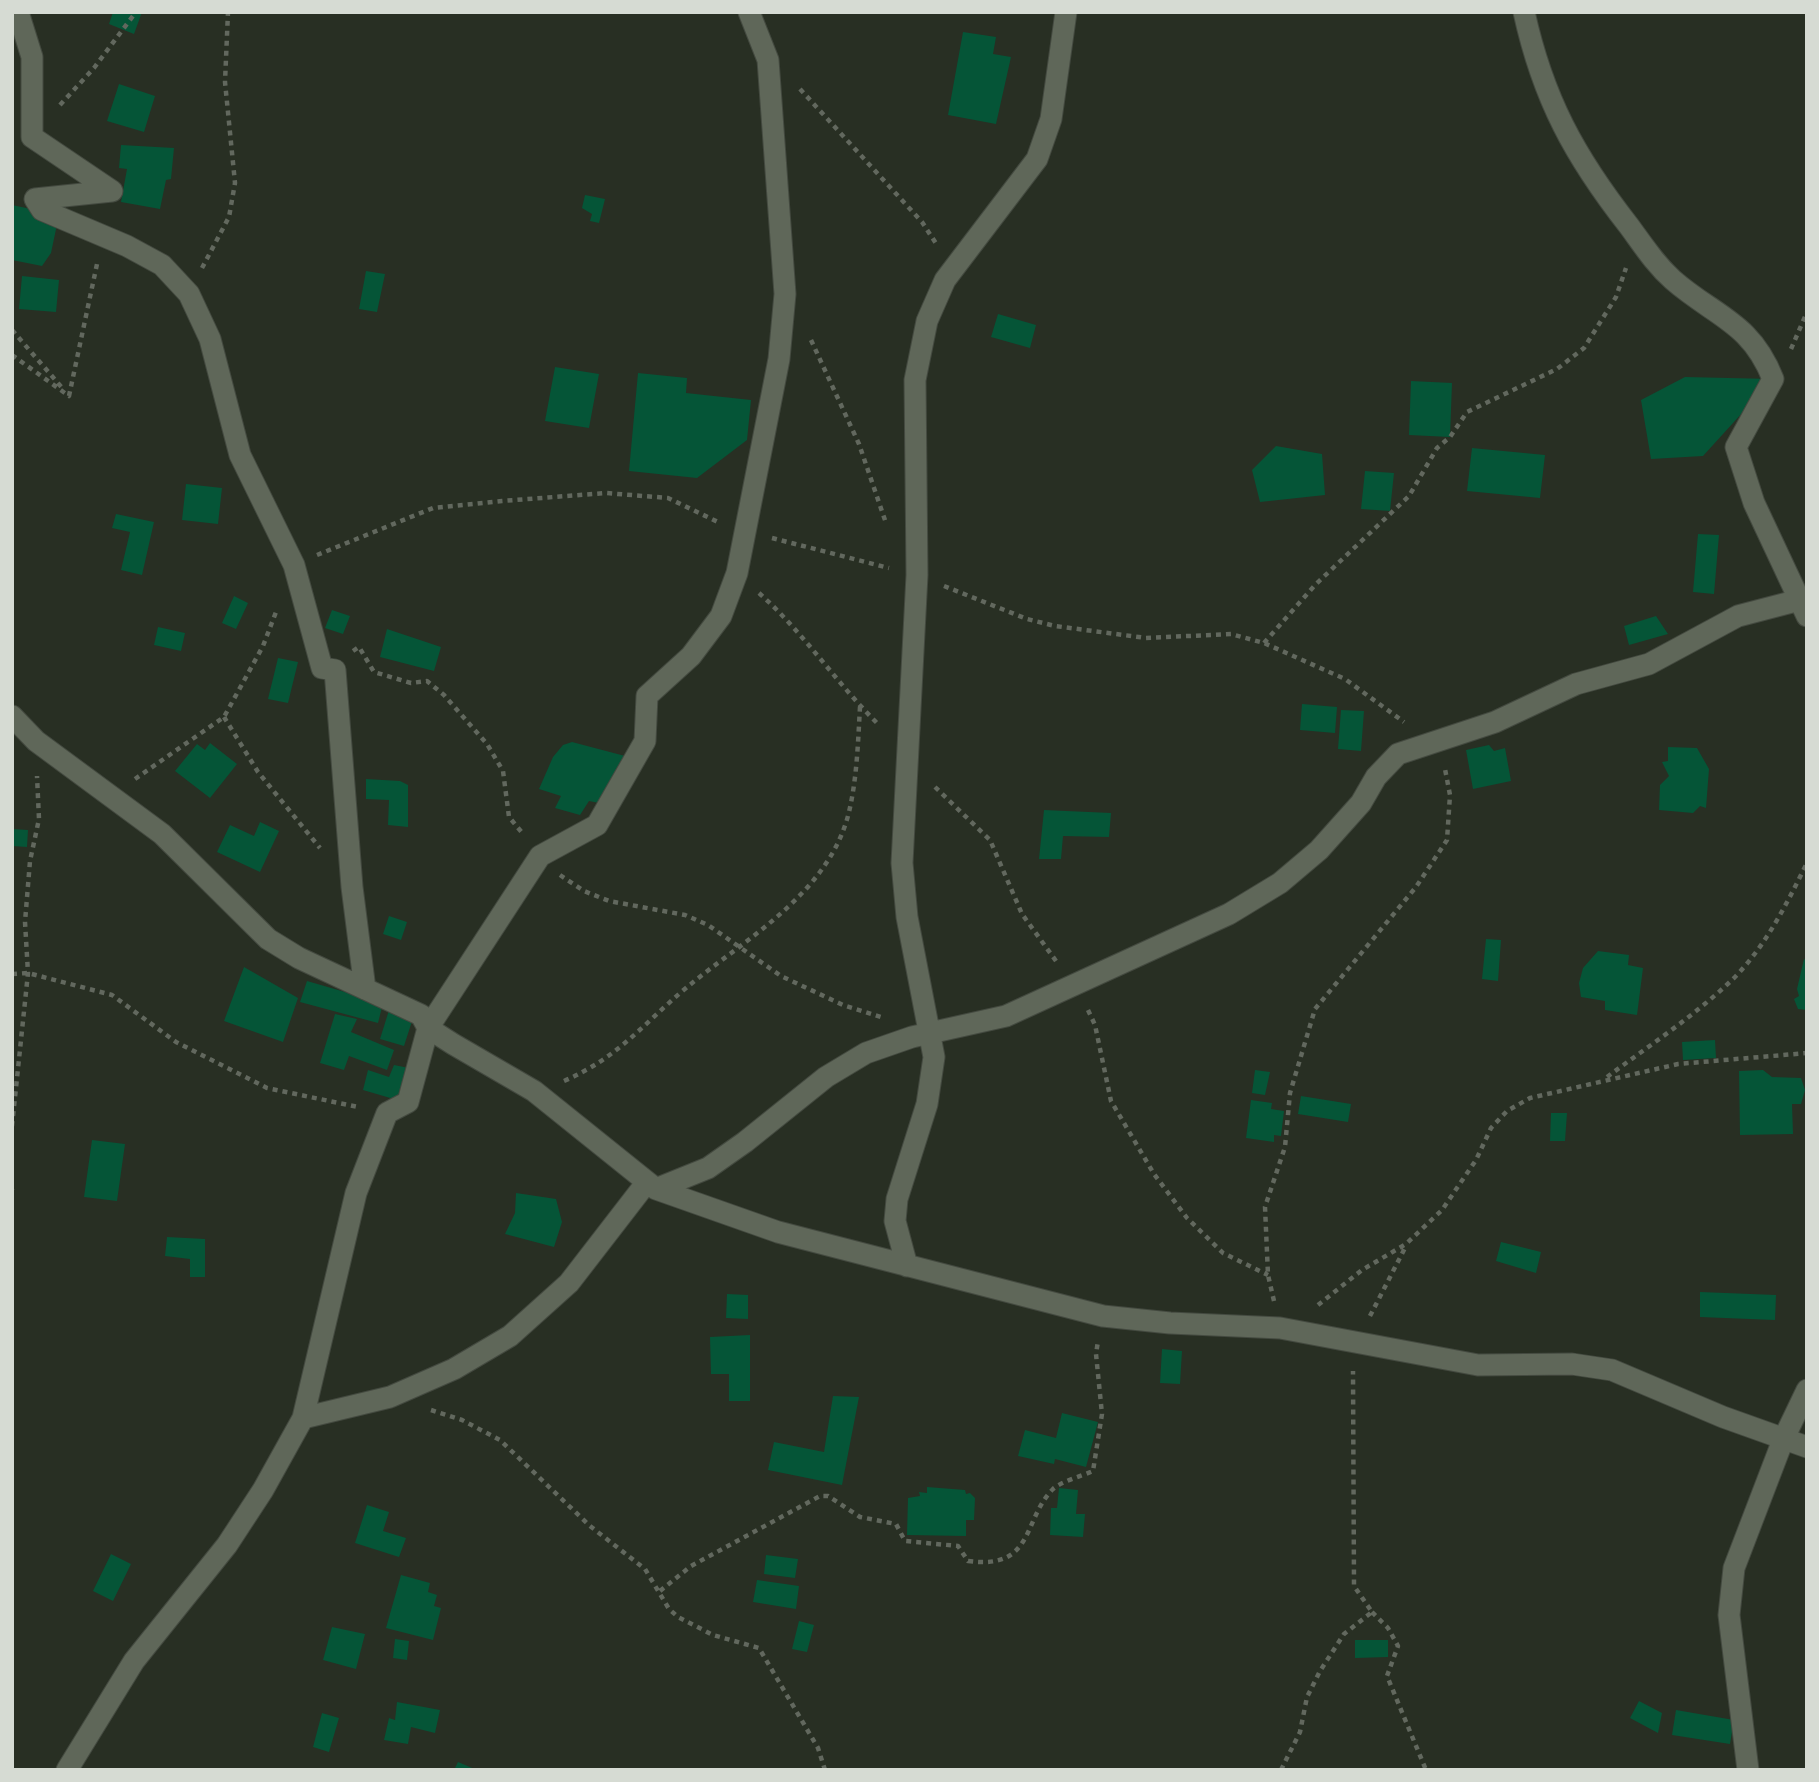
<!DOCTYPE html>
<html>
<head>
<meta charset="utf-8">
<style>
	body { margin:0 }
	#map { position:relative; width:1819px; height:1782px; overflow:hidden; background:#282f23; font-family:"Libre Baskerville",serif }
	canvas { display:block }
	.frame { position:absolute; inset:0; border:14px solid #d6dbd3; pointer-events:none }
</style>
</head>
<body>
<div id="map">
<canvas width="1819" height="1782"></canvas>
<div class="frame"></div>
</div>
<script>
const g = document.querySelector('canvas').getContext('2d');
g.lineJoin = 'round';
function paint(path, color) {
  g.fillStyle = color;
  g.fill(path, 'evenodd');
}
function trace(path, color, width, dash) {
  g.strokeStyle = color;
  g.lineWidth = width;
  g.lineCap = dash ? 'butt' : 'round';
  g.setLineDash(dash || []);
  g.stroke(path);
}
paint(new Path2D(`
	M113 12H142L134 34 109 24Z
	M963 32 996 37 993 54 1011 57 996 124 948 115Z
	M119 84 155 96 144 132 107 121Z
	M121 145 174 148 171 179 166 180 160 209 121 202 127 169 119 168Z
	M585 195 605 199 599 223 590 221 592 214 582 208Z
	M12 205 59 215 51 253 42 266 12 260Z
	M366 271 385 274 377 312 359 309Z
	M22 276 59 280 56 312 19 309Z
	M998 314 1036 325 1030 348 991 337Z
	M555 367 599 374 589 428 545 421Z
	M638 373 687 378 686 393 751 400 747 440 697 478 629 471Z
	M1685 377 1773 379 1703 456 1651 459 1641 400Z
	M1411 381 1452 383 1450 437 1409 435Z
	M1276 446 1322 454 1325 495 1260 502 1252 470Z
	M1472 448 1545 455 1540 498 1467 491Z
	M1365 471 1394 473 1390 511 1361 509Z
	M186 484 222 488 218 524 182 520Z
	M116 514 154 522 142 575 121 570 130 532 112 528Z
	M1698 534 1719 535 1714 594 1693 592Z
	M234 596 248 603 236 629 222 623Z
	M332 610 350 616 343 634 325 628Z
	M1656 616 1668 634 1629 645 1624 626Z
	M158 627 185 633 181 651 154 645Z
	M387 629 441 647 434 671 380 657Z
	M278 658 298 662 288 703 268 699Z
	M1302 704 1337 707 1335 733 1300 730Z
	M1341 710 1364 711 1361 751 1338 749Z
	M572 742 625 756 599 803 589 801 580 815 555 808 561 796 539 789 553 757 563 745Z
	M210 743 237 764 210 798 175 771 197 744 205 750Z
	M1489 745 1494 751 1505 748 1511 781 1473 789 1466 750Z
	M1668 747 1697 748 1709 769 1706 808 1700 806 1693 813 1659 810 1660 785 1669 776 1662 762 1668 761Z
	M366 779 400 781 408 785V827L388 825 389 800 366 799Z
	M1044 810 1111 813 1109 837 1063 836 1061 859H1039Z
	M260 822 279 831 260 872 217 852 230 825 254 836Z
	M12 829 28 830 27 847 12 846Z
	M389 916 407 922 401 940 383 934Z
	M1486 939 1501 940 1498 981 1482 979Z
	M1598 951 1629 955 1628 965 1643 968 1637 1015 1605 1010V1001L1581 997 1579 983 1583 968Z
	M1804 959 1807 961V1010L1798 1009 1794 999 1799 996 1797 989Z
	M244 967 298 998 283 1042 224 1021Z
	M307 981 383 1003 378 1023 300 1002Z
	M390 1007 414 1015 404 1046 380 1039Z
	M335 1014 357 1019 351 1032 394 1050 387 1070 349 1056 344 1070 320 1063Z
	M1715 1040 1716 1058 1683 1060 1682 1042Z
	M394 1065 409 1068 402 1095 397 1100 363 1090 368 1070 389 1077Z
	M1255 1070 1270 1072 1265 1095 1252 1093Z
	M1763 1070 1772 1077 1801 1078 1805 1090 1801 1104H1792L1793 1134 1740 1135 1739 1071Z
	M1301 1096 1351 1104 1348 1122 1298 1114Z
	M1251 1100 1272 1103 1271 1109 1284 1111 1281 1136 1274 1135V1142L1246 1138Z
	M1551 1113H1567L1565 1141H1550Z
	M92 1140 125 1144 117 1201 84 1197Z
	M516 1193 556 1199 562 1222 554 1247 505 1234 515 1213Z
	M167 1237 205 1239V1277H190V1259L165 1256Z
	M1501 1242 1541 1252 1536 1273 1496 1261Z
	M1700 1292 1776 1295 1775 1320 1700 1317Z
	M727 1294 748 1295V1319L726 1318Z
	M750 1335V1401H729V1374H711L710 1337Z
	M1162 1349 1182 1351 1180 1384 1160 1383Z
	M833 1396 859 1397 842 1485 768 1470 774 1442 824 1452Z
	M1062 1413 1098 1422 1086 1467 1055 1459 1054 1464 1018 1456 1025 1430 1056 1438Z
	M927 1487 965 1490 966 1494 970 1493 975 1498 974 1520H966V1536L907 1535 908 1498 920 1496 919 1492 927 1493Z
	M1059 1488 1078 1490 1076 1514H1085L1083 1537 1050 1535 1051 1508H1057Z
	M367 1505 389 1512 383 1531 406 1538 399 1557 355 1543Z
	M111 1554 131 1564 113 1601 93 1591Z
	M766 1555 798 1559 795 1578 764 1574Z
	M401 1575 430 1583 428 1592 437 1595 434 1606 441 1608 433 1640 386 1628Z
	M757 1580 799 1586 796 1609 753 1602Z
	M799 1621 814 1625 807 1652 792 1649Z
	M332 1627 365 1634 356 1669 323 1660Z
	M395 1639 409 1641 407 1660 393 1658Z
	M1355 1640H1388V1657L1355 1658Z
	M1639 1701 1662 1713 1658 1733 1630 1718Z
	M397 1702 440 1710 435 1733 411 1727 408 1744 384 1740 389 1718 395 1720Z
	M1676 1710 1734 1720 1730 1744 1672 1735Z
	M322 1713 339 1718 329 1752 313 1747Z
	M458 1762 477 1770H454Z`), '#055537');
const minor = new Path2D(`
	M18 12 32 57V137L112 191 35 199 42 210 127 246 162 265 189 294 210 339 240 455 294 565 322 668 335 670 352 887 365 989
	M1524 12C1543 99 1575 157 1629 226 1643 245 1655 264 1673 280 1714 316 1751 322 1773 379L1736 447 1754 503 1807 616
	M12 716 36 741 162 834 268 939 299 958 421 1015 428 1028 453 1044 534 1091 656 1189 778 1232 1103 1316 1170 1323 1280 1328 1478 1365 1572 1364 1612 1370 1723 1417 1807 1447
	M656 1189 708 1168 745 1142 826 1077 866 1053 912 1037 1006 1016 1229 914 1280 883 1319 850 1361 803 1376 777 1398 754 1495 722 1576 684 1649 664 1738 616 1807 598
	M907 1266 895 1221 897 1199 927 1104 934 1057 907 917 902 863 917 575 915 380 927 321 945 280 1037 159 1051 119 1066 12
	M303 1418 390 1397 454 1369 510 1336 569 1283 647 1182
	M67 1770 134 1661 227 1545 263 1490 303 1418 356 1193 387 1113 408 1102 428 1028 540 856 597 825 645 741 647 696 691 656 721 616 737 573 779 359 785 294 768 60 749 12
	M1748 1770 1729 1615 1734 1568 1783 1440 1807 1390`);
trace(minor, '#444a40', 23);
trace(new Path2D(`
	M800 89 922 222 937 245
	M60 105 94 68 136 12
	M202 268 229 217 235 183 225 82 228 12
	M12 330 64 390
	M811 340 859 444 886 523
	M1791 349 1807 312
	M12 355 69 396 97 264
	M772 538 889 568
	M317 555 433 508 502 501 606 493 668 498 720 523
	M944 586 1027 619 1055 626 1146 638 1231 634 1264 643 1345 679 1404 722
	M759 593C804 633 837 684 880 726
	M1264 643 1315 585 1409 496 1437 448 1450 437 1467 412 1557 369 1584 348 1616 297 1626 268
	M353 651 359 647 374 672 411 683 427 681 444 695 487 744 503 771 509 817 524 835
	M224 717 258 772 320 848
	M135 779 224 717 263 646 276 612
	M935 787 990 840 1022 914 1056 961
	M560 875 584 891 609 901 685 915 708 925 781 976 843 1005 881 1017
	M12 974 28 973 112 995 176 1042 267 1088 358 1107
	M1088 1010 1095 1025 1111 1101 1154 1174 1187 1218 1223 1253 1268 1275
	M1607 1077C1650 1045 1696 1015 1735 977 1767 944 1787 903 1807 863
	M564 1081C619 1057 642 1025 686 988 746 938 829 894 849 812 857 778 858 742 860 707
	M12 1126 28 973 25 922 30 861 39 819 37 776
	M12 1189V1190
	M1274 1301 1268 1275 1265 1207 1285 1147 1290 1093 1315 1009 1416 887 1447 840 1450 795 1445 769
	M1318 1305 1362 1270 1406 1244 1442 1210 1476 1160 1491 1128 1507 1111 1530 1098 1678 1064 1807 1053
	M1370 1316 1406 1246
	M431 1410 462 1420 500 1440 590 1526 645 1569 669 1609 678 1617 713 1635 759 1648 818 1748 825 1770
	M660 1591 691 1566 820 1496H828L860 1517 896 1524 905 1541 958 1546 968 1561C1035 1570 1022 1520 1053 1489 1062 1481 1082 1476 1093 1471L1102 1414 1096 1354 1098 1341
	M1372 1612 1388 1628 1398 1646 1387 1676 1426 1770
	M1281 1770 1300 1732 1307 1697 1320 1671 1344 1634 1372 1612 1354 1586 1353 1371`), '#62685e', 4.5, [5, 5]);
trace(minor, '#5f6759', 21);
</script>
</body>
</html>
